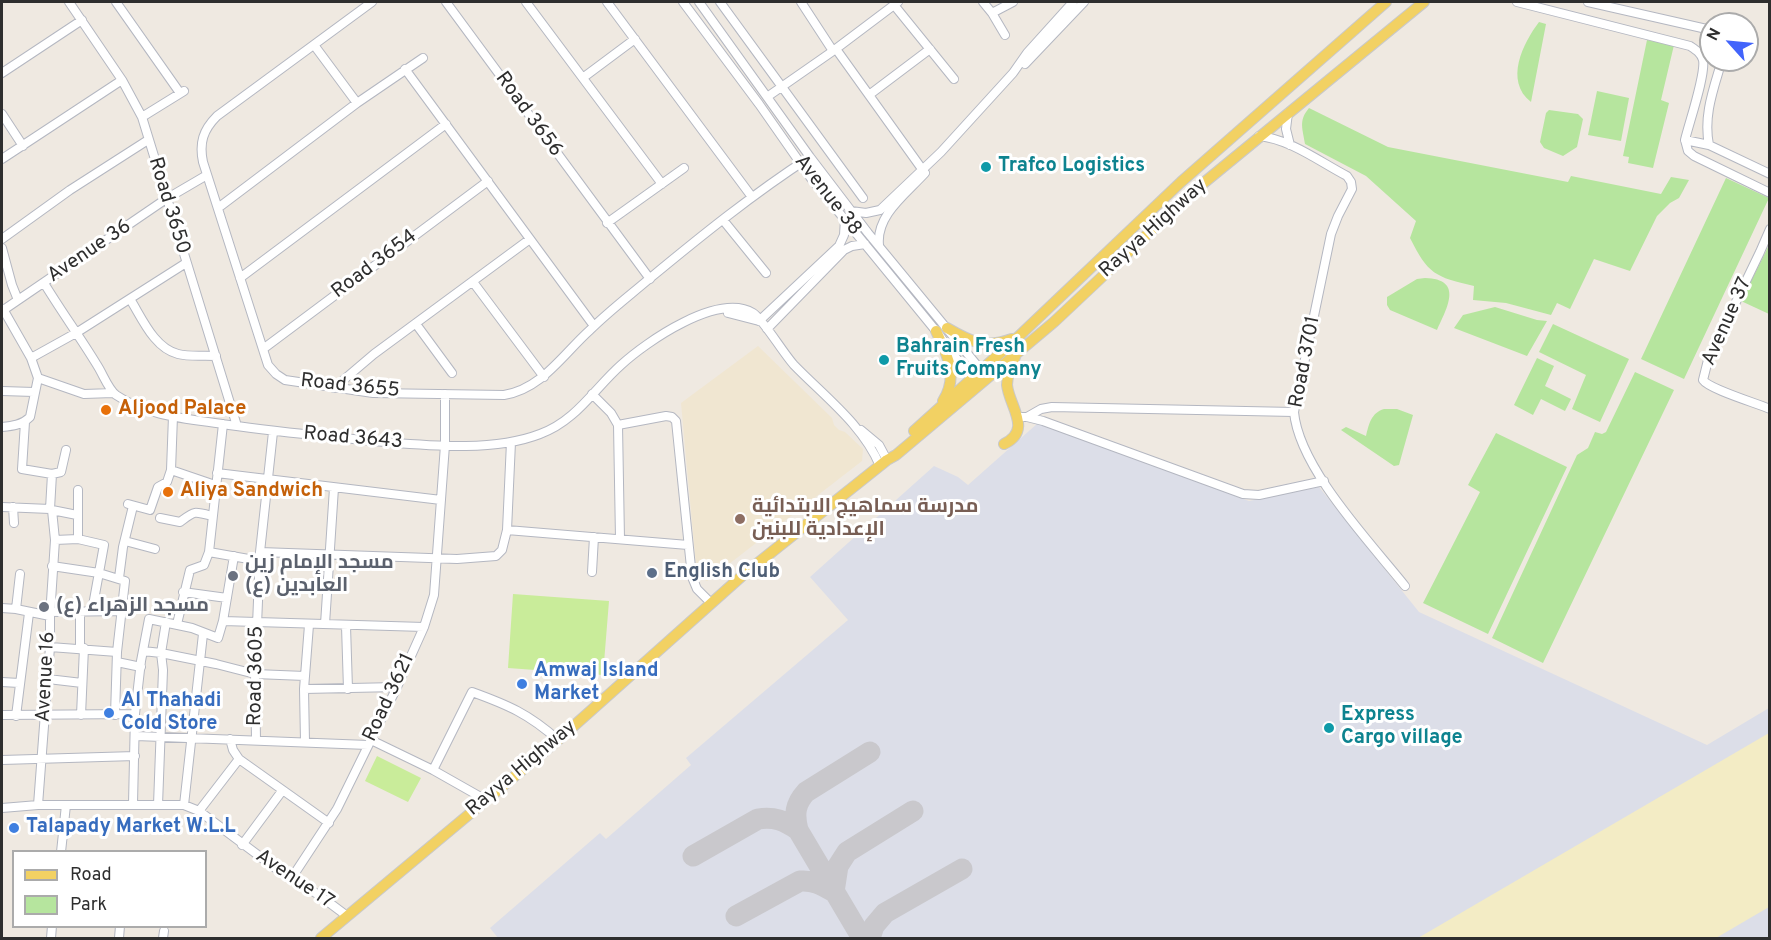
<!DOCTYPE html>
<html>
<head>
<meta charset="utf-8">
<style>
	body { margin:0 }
	#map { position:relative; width:1771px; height:940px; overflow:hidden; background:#efe9e1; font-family:Overpass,sans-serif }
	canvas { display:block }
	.frame { position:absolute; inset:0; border:3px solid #2e2e2e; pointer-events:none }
	.legend { position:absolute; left:12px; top:850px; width:195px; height:78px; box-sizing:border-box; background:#fff; border:2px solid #ababab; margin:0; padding:8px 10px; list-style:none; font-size:18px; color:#2e2e2e }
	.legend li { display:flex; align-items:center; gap:12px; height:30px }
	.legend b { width:30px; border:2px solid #ababab }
	.north { position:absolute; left:1699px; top:12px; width:60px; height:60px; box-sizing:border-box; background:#fff; border:2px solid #ababab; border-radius:50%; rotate:297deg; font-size:16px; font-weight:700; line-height:24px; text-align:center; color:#2e2e2e }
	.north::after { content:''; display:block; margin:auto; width:21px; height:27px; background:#4264fb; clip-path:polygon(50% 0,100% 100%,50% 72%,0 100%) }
</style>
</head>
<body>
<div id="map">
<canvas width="1771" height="940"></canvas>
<div class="frame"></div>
<ul class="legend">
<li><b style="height:8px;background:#f2d163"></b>Road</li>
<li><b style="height:16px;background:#b6e59e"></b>Park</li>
</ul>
<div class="north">N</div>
</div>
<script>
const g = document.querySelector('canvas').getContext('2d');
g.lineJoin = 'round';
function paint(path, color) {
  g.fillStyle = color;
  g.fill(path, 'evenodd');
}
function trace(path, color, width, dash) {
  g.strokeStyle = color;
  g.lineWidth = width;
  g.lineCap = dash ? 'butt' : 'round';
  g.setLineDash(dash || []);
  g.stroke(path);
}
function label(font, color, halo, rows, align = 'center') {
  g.font = font + ' Overpass,Cairo,sans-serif';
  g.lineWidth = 6;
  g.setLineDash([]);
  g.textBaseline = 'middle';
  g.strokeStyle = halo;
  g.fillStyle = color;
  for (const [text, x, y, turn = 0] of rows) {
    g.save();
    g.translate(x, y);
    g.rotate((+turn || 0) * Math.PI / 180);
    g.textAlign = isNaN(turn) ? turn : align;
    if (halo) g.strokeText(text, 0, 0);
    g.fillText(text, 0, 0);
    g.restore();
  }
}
paint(new Path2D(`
	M758 346 832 418 834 425 839 430 845 432 863 449 862 461 707 581 697 576 681 403Z`), '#f0e6d1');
paint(new Path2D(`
	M1038 423 1249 501 1319 487 1419 612 1707 745 1769 708V938H498L490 928 600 833 606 839 691 765 686 758 848 620 810 577 934 466 958 477 968 485Z`), '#dcdee8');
paint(new Path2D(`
	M1539 22 1546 24 1531 102C1504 81 1523 43 1539 22Z
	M1647 40 1674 45 1661 100 1669 103 1653 168 1628 163 1629 157 1623 156Z
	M1597 91 1629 98 1621 141 1588 135Z
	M1309 108 1388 147 1568 182 1571 176 1661 194 1671 177 1689 180 1679 198 1670 203 1657 216 1630 271 1594 259 1570 309 1557 303 1551 315 1506 303 1473 300 1474 286C1435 277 1428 274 1410 238L1416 221 1366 176 1305 144C1303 129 1298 121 1309 108Z
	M1549 110 1578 114 1583 119 1577 147 1563 156 1544 148 1540 142 1546 113Z
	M1726 178 1769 198 1684 379 1641 359Z
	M1768 247 1769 248V314L1741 301Z
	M1425 278C1464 279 1447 308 1437 330L1390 310 1387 305V297L1417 279Z
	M1495 307 1537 320 1547 321 1527 356 1454 328 1463 315Z
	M1553 324 1629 359 1600 422 1572 409 1586 375 1539 352Z
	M1537 358 1554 366 1545 386 1571 399 1565 411 1541 399 1533 415 1514 405Z
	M1635 372 1674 390 1543 663 1492 638 1577 455 1588 448 1595 432 1602 434 1606 432Z
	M1384 409H1397L1413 415 1399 465 1394 466 1341 430 1346 427 1366 436C1369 424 1371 413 1384 409Z
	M1496 433 1567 467 1488 634 1423 603 1480 492 1468 485Z`), '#b6e59e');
paint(new Path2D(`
	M1769 733V907L1716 938H1418Z`), '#f3ecc5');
paint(new Path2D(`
	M513 594 609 601 603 675 508 668Z
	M377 756 421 778 408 802 365 781Z`), '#c9ec9a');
trace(new Path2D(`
	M798 830C794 814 795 804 806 792L870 752
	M693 856 758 819C774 816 785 821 798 830L862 938
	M736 916 800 881C814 880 822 885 834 892L838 866 847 852 913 811
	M870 938 874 926 885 913 962 869`), '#c9c8cc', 21);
const minor = new Path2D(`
	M69 2 122 80 142 117 237 426
	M116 2 180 93
	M372 2 217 116C203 130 199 143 203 162L268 365 276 374 285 380 373 393 504 395C542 389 563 354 590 330 608 312 629 296 649 279 701 236 753 194 810 157
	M446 2 650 279
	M526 2 662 184
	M607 2 752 197
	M683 2 759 104 810 177 936 331 974 382
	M699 2 810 157 868 233 985 375
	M720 2 863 198
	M801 2 833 51
	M983 2 992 13 1005 35
	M1517 2 1690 46C1696 50 1701 53 1703 60 1706 74 1689 123 1685 140L1688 151 1694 156 1770 193
	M1588 2 1711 30
	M894 5 954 79
	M992 13 1013 2
	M314 45 357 103
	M836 49 922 169
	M1025 64 1084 2
	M405 69 594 326
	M2 73 82 20
	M584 77 635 39
	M869 95 930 49
	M767 97 833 51 898 2
	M1288 113 1286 129 1290 145
	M2 114 23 146
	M142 117 184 91
	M1259 136C1290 139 1320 162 1347 176L1351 182 1352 189 1338 216 1331 234 1294 412C1299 468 1370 542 1405 586
	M1685 140 1709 145 1770 174
	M1709 145C1703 115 1714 88 1722 60
	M2 159 122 80
	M218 208 357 103 423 58
	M851 211 866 213 880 210 941 152 1013 73 1027 53 1073 2
	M723 220 766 273
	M607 223 684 168
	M1770 229 1760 252 1708 360 1703 380C1709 389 1756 403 1770 409
	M2 239 70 190 148 140
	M879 245C876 215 906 194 925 173
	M2 248 12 285 18 300
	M240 278 446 124
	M473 282 544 377
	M44 283C61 311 80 337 97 365 103 374 108 389 116 395 148 417 192 419 229 425 277 432 324 436 372 441 424 445 491 453 540 434 576 421 594 389 621 365 646 342 718 292 753 313 763 319 783 353 794 365 824 396 863 425 880 466
	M130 299C142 318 154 348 178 354 190 357 203 355 216 356
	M2 311 166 199 207 175
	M728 313 759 321
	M759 321 839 246 844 235 845 219
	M416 324 452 373
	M767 329 844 250 852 246 865 244
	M263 349 488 181
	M31 358 76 333 186 263
	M38 378 84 394 113 393
	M334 388 374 354 530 239
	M2 391 34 392
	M592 394 611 413 618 425 620 539
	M1017 417H1027L1043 421 1243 494 1259 495 1324 481
	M1027 417 1041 409 1052 407 1294 412
	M25 422 22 469 52 474 61 472 66 450
	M618 425 666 416 672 417 676 421 692 577 697 589 711 603
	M2 427C12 426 22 425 30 417L38 378 31 358 3 309
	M861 430 879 445 887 460
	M171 470 215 485
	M217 473 441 500
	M78 490V539
	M128 504 150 510 158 487 167 482 171 470 173 416
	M2 507 50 509
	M13 507 14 523
	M52 510 77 515
	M160 518 180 522C195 511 193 511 212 516
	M507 530 688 545
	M55 540 78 539 104 545 92 611
	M125 541 155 549
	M209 552 223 424
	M260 552 457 559 496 556 502 550 507 530 511 442
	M52 566 99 573 125 581 117 652 115 715
	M592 572 594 537
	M119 578 123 547 133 506
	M183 592 227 598
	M2 608 16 609 50 616
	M16 609 20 574
	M50 612 123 611
	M223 621 424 627
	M177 624 190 570 204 565 209 552 260 561
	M325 624 334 488
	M346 626 348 689
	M50 647 117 652
	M80 648V613
	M143 651 161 653 216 664 255 674 305 676
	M117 662 141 667
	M48 679 82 683
	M2 682 19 683
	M304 689 397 687
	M2 715 135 714
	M81 715 84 648
	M16 716 29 613
	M136 736 368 745
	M230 739 233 750 239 759 329 823
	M256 740 255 674 260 552 273 432
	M371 740 433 770 486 800
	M305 742 304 689 309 625
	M2 760 135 756
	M433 770 472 692C508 705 529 714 558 740
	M133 804 135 714 141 661 149 619 192 628 218 638 223 621 234 556
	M38 805 50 647V616L55 540 52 510 50 509 52 474
	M158 805 163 670 161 653 166 622
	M184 805 203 634
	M2 808 38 805H184L199 811 282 873 319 895 347 916
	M199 811 239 759
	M242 845 282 791
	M61 852 66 805
	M291 879 337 809 397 687 424 627 434 595 445 445V394
	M51 938 52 926
	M119 938 120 926
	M163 938 164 931`);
const major = new Path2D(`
	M947 328C971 342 985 349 1012 339
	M936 331C947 354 959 376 943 401
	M914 431 1018 337 1181 182 1386 2
	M1004 444C1033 430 1009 406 1007 385 1007 375 1011 366 1015 357
	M321 938 558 740 743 575 887 460 896 455 1054 322 1189 195 1424 2`);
trace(minor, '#b4b7c1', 10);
trace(major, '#c9c9c9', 12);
trace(minor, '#fff', 8);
trace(major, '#f2d163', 10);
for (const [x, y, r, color] of [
	[986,167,6,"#0f9aa8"],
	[884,360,6,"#0f9aa8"],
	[106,410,6,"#e8710a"],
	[168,492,6,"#e8710a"],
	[740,519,6,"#8d6e63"],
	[652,573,6,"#5c6f8a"],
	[233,576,6,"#6b7280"],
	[44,607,6,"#6b7280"],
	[522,684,6,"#3f7fe0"],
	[109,713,6,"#3f7fe0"],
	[1329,728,6,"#0f9aa8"],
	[14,828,6,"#3f7fe0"]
]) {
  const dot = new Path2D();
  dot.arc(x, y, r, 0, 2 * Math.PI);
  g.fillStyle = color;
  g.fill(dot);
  trace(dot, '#fff', 2);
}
label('20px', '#2e2e2e', '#fff', [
	["Road 3656",528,115,54],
	["Avenue 38",827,196,52],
	["Road 3650",168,206,73],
	["Rayya Highway",1154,229,-42],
	["Avenue 36",90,252,-34],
	["Road 3654",375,265,-37],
	["Avenue 37",1728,322,-66],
	["Road 3701",1306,362,-79],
	["Road 3655",350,387,6],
	["Road 3643",353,439,5],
	["Road 3605",257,676,-89],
	["Avenue 16",47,677,-87],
	["Road 3621",390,698,-65],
	["Rayya Highway",522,769,-40],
	["Avenue 17",294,880,34]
]);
label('bold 20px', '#0d838f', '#fff', [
	["Trafco Logistics",998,167],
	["Bahrain Fresh",896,348],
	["Fruits Company",896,371],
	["Express",1341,716],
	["Cargo village",1341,739]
], 'left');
label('bold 20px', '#c56008', '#fff', [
	["Aljood Palace",118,410],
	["Aliya Sandwich",180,492]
], 'left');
label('bold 20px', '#785e54', '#fff', [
	["مدرسة سماهيج الابتدائية",752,508],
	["الإعدادية للبنين",752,531]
], 'left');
label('bold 20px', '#5b616d', '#fff', [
	["مسجد الإمام زين",245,564],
	["العابدين (ع)",245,587],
	["مسجد الزهراء (ع)",56,607]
], 'left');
label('bold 20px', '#4e5e75', '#fff', [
	["English Club",664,573]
], 'left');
label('bold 20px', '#366cbe', '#fff', [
	["Amwaj Island",534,672],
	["Market",534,695],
	["Al Thahadi",121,702],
	["Cold Store",121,725],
	["Talapady Market W.L.L",26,828]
], 'left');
</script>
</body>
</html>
